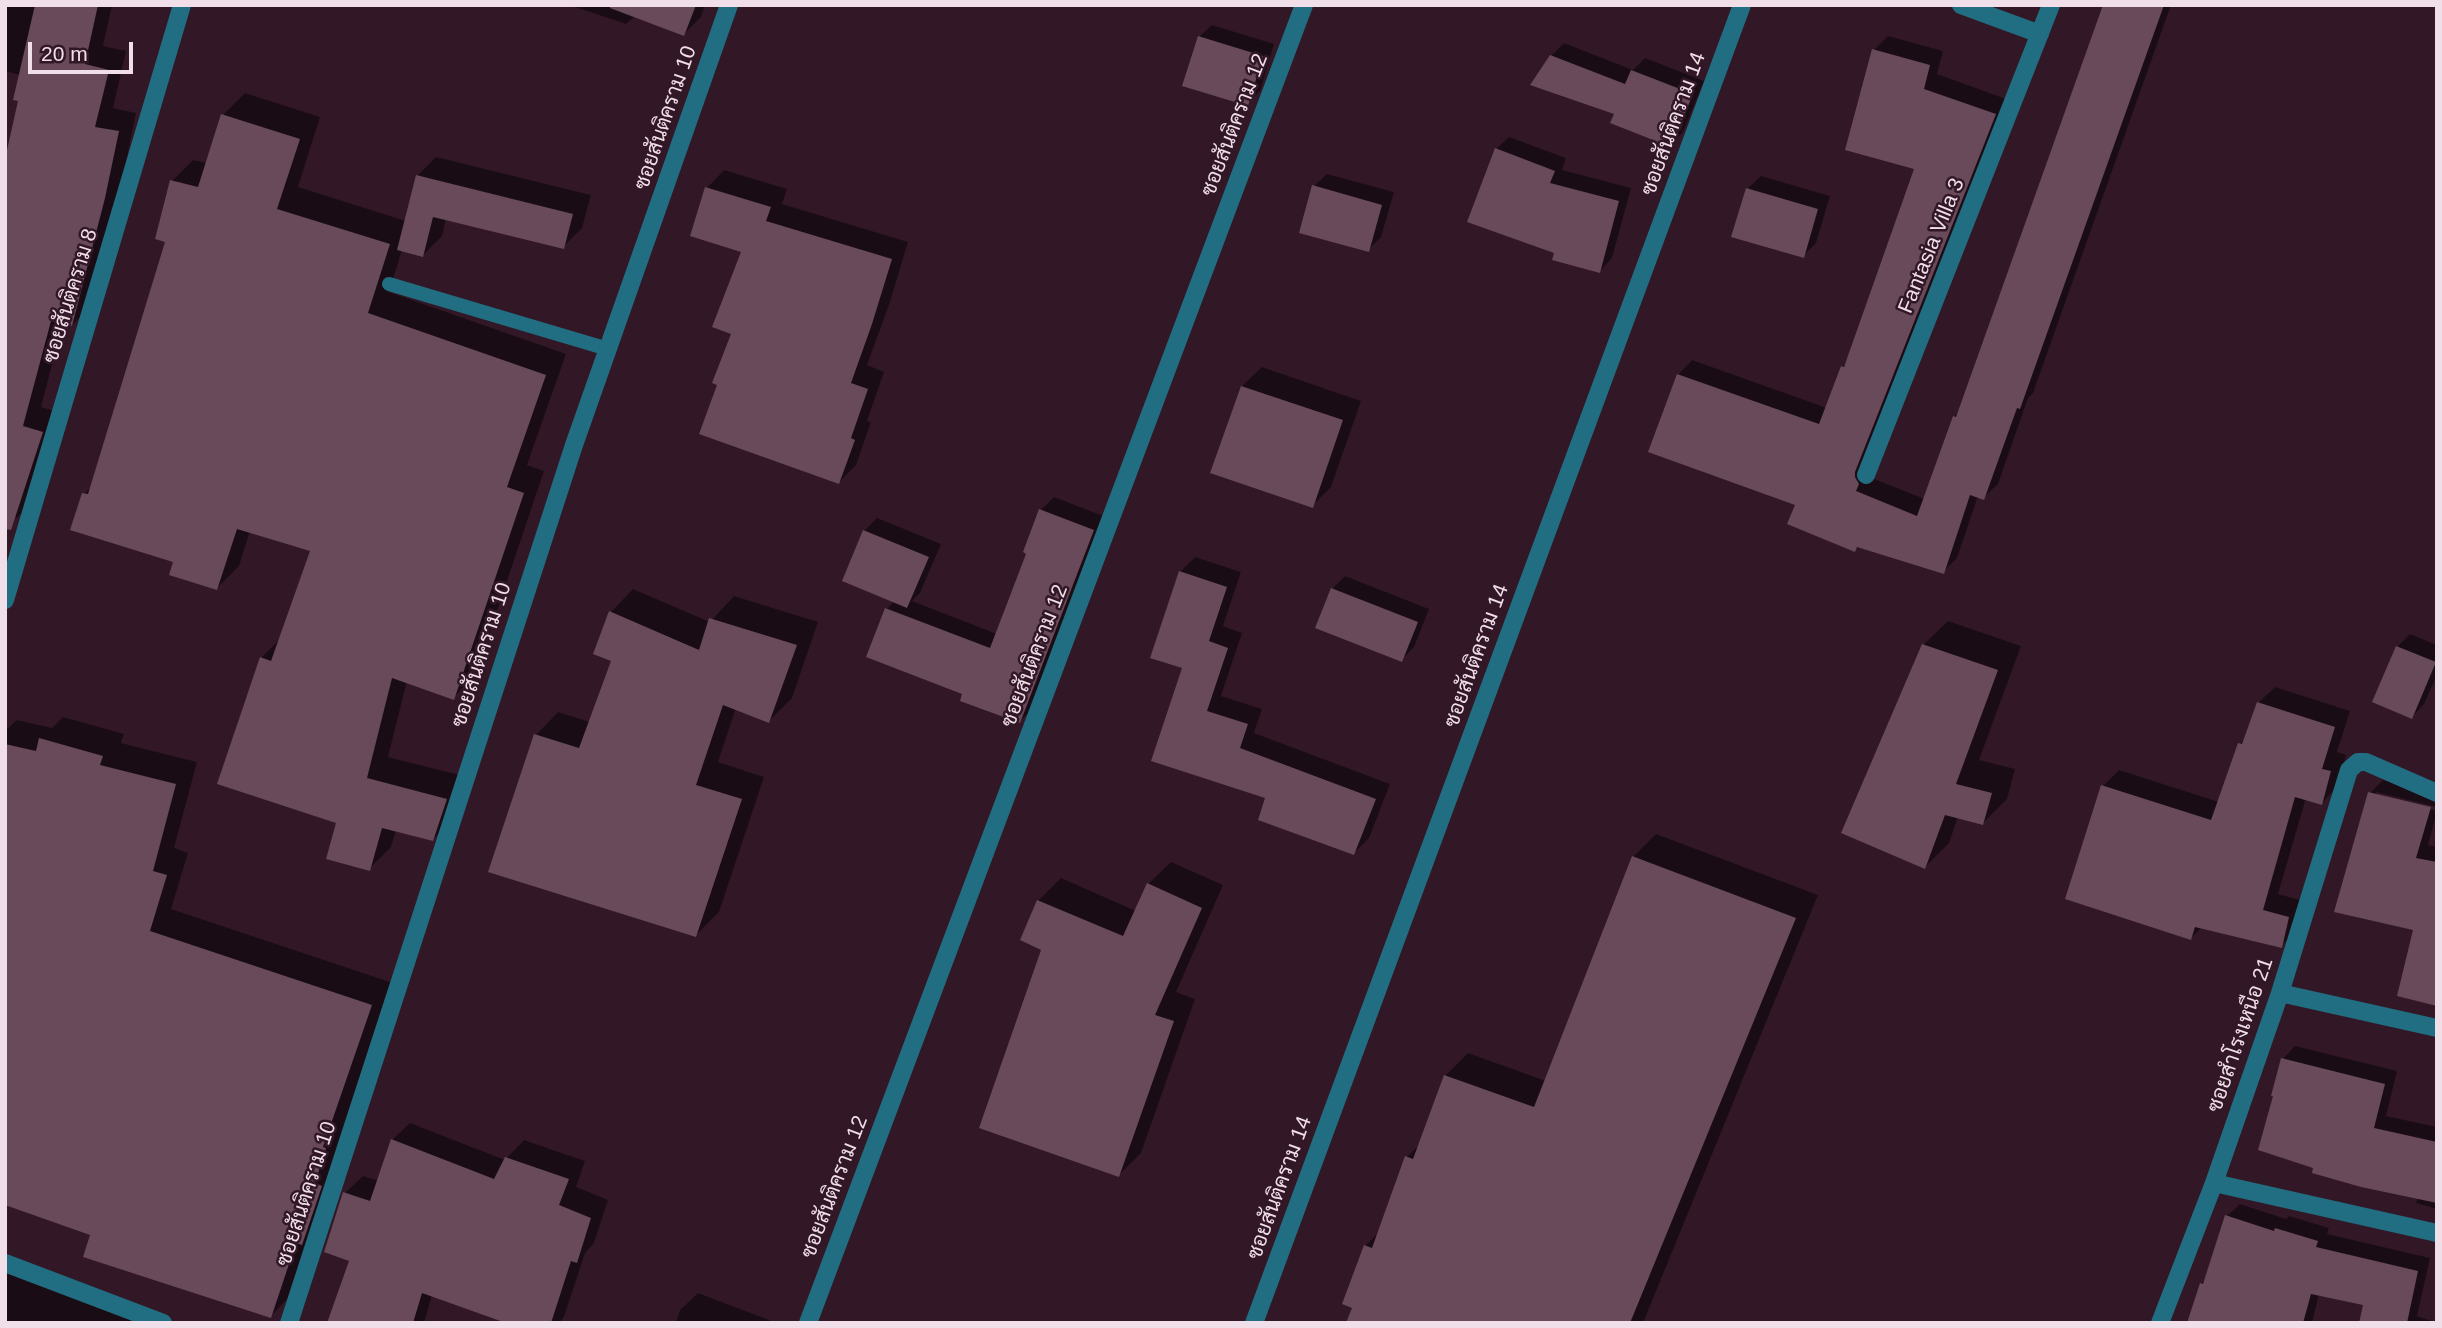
<!DOCTYPE html>
<html>
<head>
<meta charset="utf-8">
<style>
	body { margin:0 }
	#map { position:relative; width:2442px; height:1328px; overflow:hidden; background:#321827; font-family:Arial,sans-serif }
	canvas { display:block }
	.frame { position:absolute; inset:0; border:7px solid #f0dee8; pointer-events:none }
	.scale { position:absolute; left:28px; top:42px; width:105px; height:32px; box-sizing:border-box; border:4px solid #f0dee8; border-top:0; padding-left:9px; font-size:21px; line-height:24px; white-space:nowrap; color:#f0dee8; -webkit-text-stroke:5px #321827; paint-order:stroke }
</style>
</head>
<body>
<div id="map">
<canvas width="2442" height="1328"></canvas>
<div class="frame"></div>
<div class="scale">20 m</div>
</div>
<script>
const g = document.querySelector('canvas').getContext('2d');
g.lineJoin = 'round';
function paint(path, color) {
  g.fillStyle = color;
  g.fill(path, 'evenodd');
}
function trace(path, color, width, dash) {
  g.strokeStyle = color;
  g.lineWidth = width;
  g.lineCap = dash ? 'butt' : 'round';
  g.setLineDash(dash || []);
  g.stroke(path);
}
function label(font, color, halo, rows, align = 'center') {
  g.font = font + ' Arial,Sarabun,sans-serif';
  g.lineWidth = 5;
  g.setLineDash([]);
  g.textBaseline = 'middle';
  g.strokeStyle = halo;
  g.fillStyle = color;
  for (const [text, x, y, turn = 0] of rows) {
    g.save();
    g.translate(x, y);
    g.rotate((+turn || 0) * Math.PI / 180);
    g.textAlign = isNaN(turn) ? turn : align;
    if (halo) g.strokeText(text, 0, 0);
    g.fillText(text, 0, 0);
    g.restore();
  }
}
paint(new Path2D(`
	M5 5H112L103 46 126 51 113 108 136 113 123 177 91 306 72 325 63 322 41 407 61 413 35 499 17 518 5 514V149L9 150 20 100V75L5 71Z
	M569 5H705L701 17 684 34 635 16 626 24Z
	M2105 5H2171L2033 393 2028 398 1998 484 1983 498 1978 496 1957 558 1943 572 1859 546 1855 550 1797 504 1678 375 1692 360 1827 408 1842 367 1848 361 1916 168 1874 50 1888 36 1943 51 1937 74 2009 100 1869 477 1925 499 1954 417 1959 412Z
	M1212 25 1274 44 1260 91 1247 104 1199 37Z
	M1564 43 1633 70 1645 58 1704 81 1683 132 1671 145 1616 113 1551 56Z
	M245 93 320 117 298 187 406 221 417 176 436 157 591 195 582 228 563 247 446 218 442 236 423 255 402 250 389 292 566 354 527 465 544 471 475 676 453 698 407 681 388 757 468 777 455 818 433 839 396 830 391 847 369 869 338 822 261 658 281 638 312 549 250 531 239 566 217 588 84 494 93 485 167 240 172 181 193 160 207 163 223 115Z
	M1509 137 1566 158 1562 170 1631 188 1612 258 1600 271 1496 149Z
	M724 170 787 189 782 204 908 242 889 305 867 365 884 372 867 421 871 422 856 465 839 482 719 384 733 333 743 251 692 235 707 188Z
	M1327 174 1394 192 1381 237 1368 250 1314 186Z
	M1761 176 1830 196 1816 243 1803 256 1734 235 1748 188Z
	M1262 367 1361 401 1331 487 1312 506 1213 472 1242 386Z
	M1054 497 1106 517 1033 708 1020 721 965 693 887 609 894 601 864 531 877 518 941 544 920 593 912 601 997 634 1028 553 1041 510Z
	M1195 557 1241 572 1223 626 1242 633 1221 696 1262 709 1254 733 1390 784 1369 838 1354 853 1267 797 1154 760 1184 667 1180 572Z
	M1345 576 1429 609 1414 647 1401 660 1332 589Z
	M633 589 710 622 734 596 818 622 792 698 769 721 736 708 718 762 764 777 719 912 696 935 536 735 558 712 590 722 613 660 611 612Z
	M1948 621 2021 646 1979 760 2015 769 2007 799 1983 823 1958 817 1949 843 1925 867 1923 645Z
	M2410 634 2437 645V675L2424 704 2412 717 2374 701 2397 647Z
	M2275 687 2350 711 2337 752 2346 755 2338 786 2322 803 2306 798 2278 894 2304 901 2297 930 2281 946 2202 927 2191 938 2103 786 2119 770 2219 802 2240 744 2247 736 2258 703Z
	M63 717 124 734 121 743 197 762 174 848 188 853 171 909 393 983 293 1293 271 1316 93 1233 5 1203V731L17 720 52 728Z
	M2383 780 2437 793V807L2376 792V795L2437 811 2428 845 2437 847V1004L2415 929 2370 793Z
	M1656 834 1818 895 1643 1323H1348L1354 1307 1365 1246 1380 1231 1407 1157 1421 1143 1445 1076 1468 1053 1546 1081 1633 857Z
	M1171 862 1223 885 1176 992 1195 999 1141 1153 1119 1175 1044 949 1022 939 1039 900 1061 878 1136 911 1148 884Z
	M2295 1046 2397 1071 2386 1116 2437 1127V1209L2416 1203 2418 1198 2315 1167 2283 1059Z
	M410 1123 505 1160 524 1140 585 1161 576 1187 608 1200 594 1243 585 1253 564 1317 559 1323H511L432 1295 424 1323H329L351 1260 345 1193 363 1176 379 1181 392 1140Z
	M2240 1204 2286 1219 2289 1216 2329 1228 2327 1234 2430 1258 2417 1316 2437 1323H2360L2365 1304 2319 1294 2312 1323H2189L2201 1284 2207 1278 2227 1216Z
	M5 1270 134 1312 130 1323H5Z
	M698 1293 777 1323H676L680 1310Z`), '#0007');
paint(new Path2D(`
	M35 5H98L85 64 109 70 95 127 119 131 105 198 72 326 51 321 23 426 43 432 11 530 5 529V159L18 101 13 100Z
	M610 5H696L684 36 610 8Z
	M2103 5H2164L2020 409 2017 408 1984 500 1970 495 1944 574 1857 547 1855 552 1787 524 1795 505 1648 452 1677 374 1819 424 1841 366 1844 367 1914 169 1845 150 1872 49 1930 65 1924 89 1996 114 1855 472V477L1859 484 1856 491 1917 516 1953 416 1956 417Z
	M1198 36 1263 56 1248 106 1182 86Z
	M1550 55 1625 84 1631 70 1693 94 1671 147 1610 123 1614 114 1530 85Z
	M221 114 300 139 277 209 390 244 368 313 546 375 507 487 524 493 454 700 392 678 367 778 447 799 433 841 382 828 370 871 326 859 336 823 217 784 260 657 271 661 310 551 237 529 217 590 169 575 173 562 70 530 82 493 88 494 165 242 155 239 170 180 198 187Z
	M1495 148 1555 171 1550 183 1619 201 1600 273 1552 260 1554 253 1467 222Z
	M416 175 573 214 564 249 433 217 423 257 397 250Z
	M1312 185 1382 205 1369 252 1299 233Z
	M705 187 771 207 766 221 892 259 872 324 851 383 868 389 851 438 855 440 839 484 699 434 717 385 712 383 731 334 712 327 741 252 690 236Z
	M1746 188 1818 209 1804 258 1731 237Z
	M1241 386 1343 420 1313 508 1210 473Z
	M1039 509 1094 530 1020 723 960 701 962 694 866 657 885 608 990 648 1026 554 1023 552Z
	M863 530 929 557 907 608 842 581Z
	M1179 571 1227 587 1209 641 1228 648 1207 711 1248 724 1240 748 1376 799 1354 855 1258 820 1265 798 1151 761 1182 668 1150 658Z
	M1331 588 1418 622 1402 662 1315 628Z
	M609 611 699 650 709 618 797 645 769 723 723 705 696 785 742 799 696 937 488 872 534 734 579 748 611 661 593 654Z
	M1922 644 1998 670 1956 784 1992 793 1983 825 1945 815 1925 869 1841 833Z
	M2396 646 2436 662 2412 719 2372 702Z
	M2257 702 2335 727 2322 769 2331 771 2322 805 2295 797 2263 910 2289 917 2282 948 2195 927 2191 940 2065 899 2101 785 2211 820 2238 743 2242 744Z
	M39 738 103 756 100 765 176 784 153 871 167 875 150 931 372 1005 323 1147 326 1148 315 1183 322 1186 302 1245 296 1243 271 1318 83 1257 90 1235 5 1205V744L36 751Z
	M2368 792 2431 807 2416 858 2437 862V1006L2397 996 2413 930 2334 912Z
	M1632 856 1796 918 1630 1323H1346L1352 1308 1342 1304 1364 1245 1372 1248 1405 1156 1413 1159 1444 1075 1534 1107Z
	M1147 883 1202 908 1155 1015 1174 1021 1119 1177 979 1128 1041 950 1020 940 1037 900 1123 936Z
	M2281 1058 2385 1084 2374 1128 2437 1142V1203L2361 1187 2312 1173 2313 1168 2258 1150 2273 1096H2271Z
	M391 1139 494 1179 505 1157 569 1179 559 1205 591 1218 577 1263 571 1261 551 1323H506L422 1293 413 1323H327L349 1261 324 1252 343 1192 370 1201Z
	M2225 1215 2274 1231 2275 1228 2318 1241 2316 1247 2418 1271 2407 1323H2359L2363 1305 2311 1294 2303 1323H2187L2200 1283 2203 1284Z`), '#684a5b');
trace(new Path2D(`
	M389 284 608 349`), '#216e82', 14);
trace(new Path2D(`
	M1961 5 2040 34
	M1866 475 2051 5
	M5 600 182 5
	M2280 993 2437 1028
	M2214 1183 2437 1233
	M5 1263 163 1323
	M289 1323 574 445 729 5
	M808 1323 1304 5
	M1254 1323 1742 5
	M2160 1323 2214 1183 2280 993 2349 770 2358 762H2366L2437 793`), '#216e82', 18);
label('21px', '#f0dee8', '#321827', [
	["ซอยสันติคราม 10",666,118,-71],
	["ซอยสันติคราม 14",1674,124,-70],
	["ซอยสันติคราม 12",1235,125,-69],
	["Fantasia Villa 3",1932,246,-68],
	["ซอยสันติคราม 8",71,296,-73],
	["ซอยสันติคราม 10",482,655,-72],
	["ซอยสันติคราม 12",1035,656,-69],
	["ซอยสันติคราม 14",1477,656,-70],
	["ซอยสำโรงเหนือ 21",2241,1035,-71],
	["ซอยสันติคราม 12",835,1187,-69],
	["ซอยสันติคราม 14",1280,1188,-70],
	["ซอยสันติคราม 10",307,1194,-72]
]);
</script>
</body>
</html>
